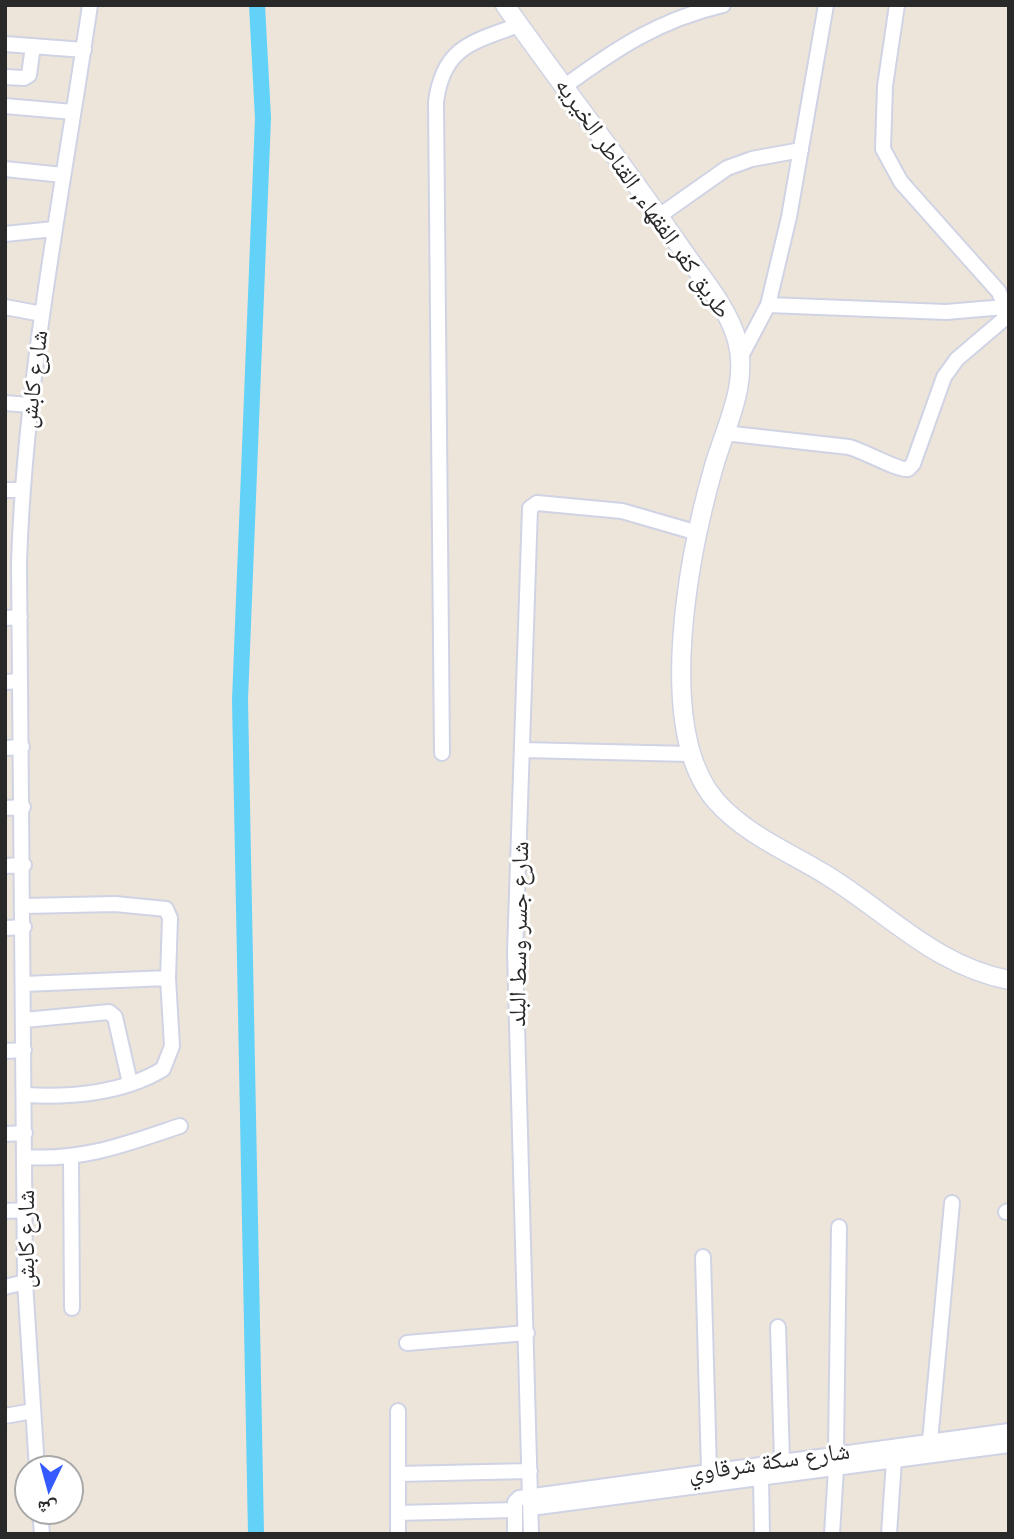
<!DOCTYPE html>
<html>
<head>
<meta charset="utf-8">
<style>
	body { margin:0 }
	#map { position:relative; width:1014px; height:1539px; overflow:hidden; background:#ede5d9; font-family:"Golos Text","Noto Naskh Arabic",sans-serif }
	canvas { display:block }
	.frame { position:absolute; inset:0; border:7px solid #292929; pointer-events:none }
	.north { position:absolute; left:14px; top:1455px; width:70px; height:70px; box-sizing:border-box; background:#fff; border:2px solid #a9a9a9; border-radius:50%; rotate:185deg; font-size:19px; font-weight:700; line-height:28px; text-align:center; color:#292929 }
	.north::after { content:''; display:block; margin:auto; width:24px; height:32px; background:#355bff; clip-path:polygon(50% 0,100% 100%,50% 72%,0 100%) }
</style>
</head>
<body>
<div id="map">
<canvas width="1014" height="1539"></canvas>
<div class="frame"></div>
<div class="north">ش</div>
</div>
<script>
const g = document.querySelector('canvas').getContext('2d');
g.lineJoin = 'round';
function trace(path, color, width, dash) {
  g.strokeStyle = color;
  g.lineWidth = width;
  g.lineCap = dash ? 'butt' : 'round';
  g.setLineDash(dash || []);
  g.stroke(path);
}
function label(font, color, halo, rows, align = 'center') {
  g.font = font + ' "Golos Text","Noto Naskh Arabic",sans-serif';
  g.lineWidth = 6;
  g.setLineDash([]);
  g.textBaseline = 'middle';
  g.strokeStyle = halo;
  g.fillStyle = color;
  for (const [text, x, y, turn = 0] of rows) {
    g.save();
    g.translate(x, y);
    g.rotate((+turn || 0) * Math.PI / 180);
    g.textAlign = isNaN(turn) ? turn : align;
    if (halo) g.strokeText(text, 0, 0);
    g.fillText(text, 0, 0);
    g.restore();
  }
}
trace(new Path2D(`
	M256 1534 240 700 263 118 257 5`), '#62d2f9', 16);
const minor = new Path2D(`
	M5 44 84 50
	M5 77 24 78 29 75 33 46
	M565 86C617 48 659 20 723 5
	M5 106 73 112
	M5 169 63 175
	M659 216 727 168 752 159 801 150
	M5 234 54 229
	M768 305 946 312 1005 307
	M5 307 42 314
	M740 358 768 305 789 217 826 5
	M5 403 29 405
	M724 433 849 447C864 451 899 471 908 469L913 464 944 377 957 359 1004 319 1005 307 999 292 901 182 883 149 885 86 897 5
	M5 490H21
	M5 618 20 617
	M5 682 20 681
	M5 748 22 747
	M523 750 690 754
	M442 753 436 102C443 47 472 42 519 25
	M5 808 23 807
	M5 866 24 865
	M24 906 115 904 166 909 170 918 168 978 172 1046 163 1069C124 1093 70 1098 25 1095
	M5 928 24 927
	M24 984 168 978
	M24 1020 109 1012 115 1017 130 1083
	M5 1051 24 1050
	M5 1134 25 1133
	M25 1157C83 1161 126 1144 180 1126
	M71 1158 72 1308
	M5 1211 27 1210
	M1006 1212 1009 1211
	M703 1257 709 1470
	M5 1287 25 1282
	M778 1327 782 1460
	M407 1343 527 1333
	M398 1411V1534
	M5 1416 33 1411
	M930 1441 952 1203
	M836 1452 839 1227
	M37 1469 25 1282 19 563C25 375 63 191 90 5
	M398 1474 530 1471
	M761 1477 762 1534
	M531 1508 1009 1445
	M40 1511 42 1534
	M398 1513 515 1510
	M515 1534V1502L519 1498 1009 1431
	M531 1534 515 952 530 508 537 503 622 511 698 533
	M832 1534 836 1468
	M889 1534 894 1460`);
const tertiary = new Path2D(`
	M505 5C562 86 623 164 679 245 699 275 727 305 737 340 749 384 726 425 714 466 690 550 653 729 716 801 746 835 791 853 828 876 889 914 936 966 1009 980`);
trace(minor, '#cfd3e4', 18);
trace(tertiary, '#cfd3e4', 21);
trace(minor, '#fff', 14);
trace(tertiary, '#fff', 18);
label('24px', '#292929', '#fff', [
	["طريق كفر الفقهاء, القناطر الخيريه",643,198,55],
	["شارع كابش",34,379,-83],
	["شارع جسر وسط البلد",519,934,-89],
	["شارع كابش",26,1239,-90],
	["شارع سكة شرقاوي",769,1462,-8]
]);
</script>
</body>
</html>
